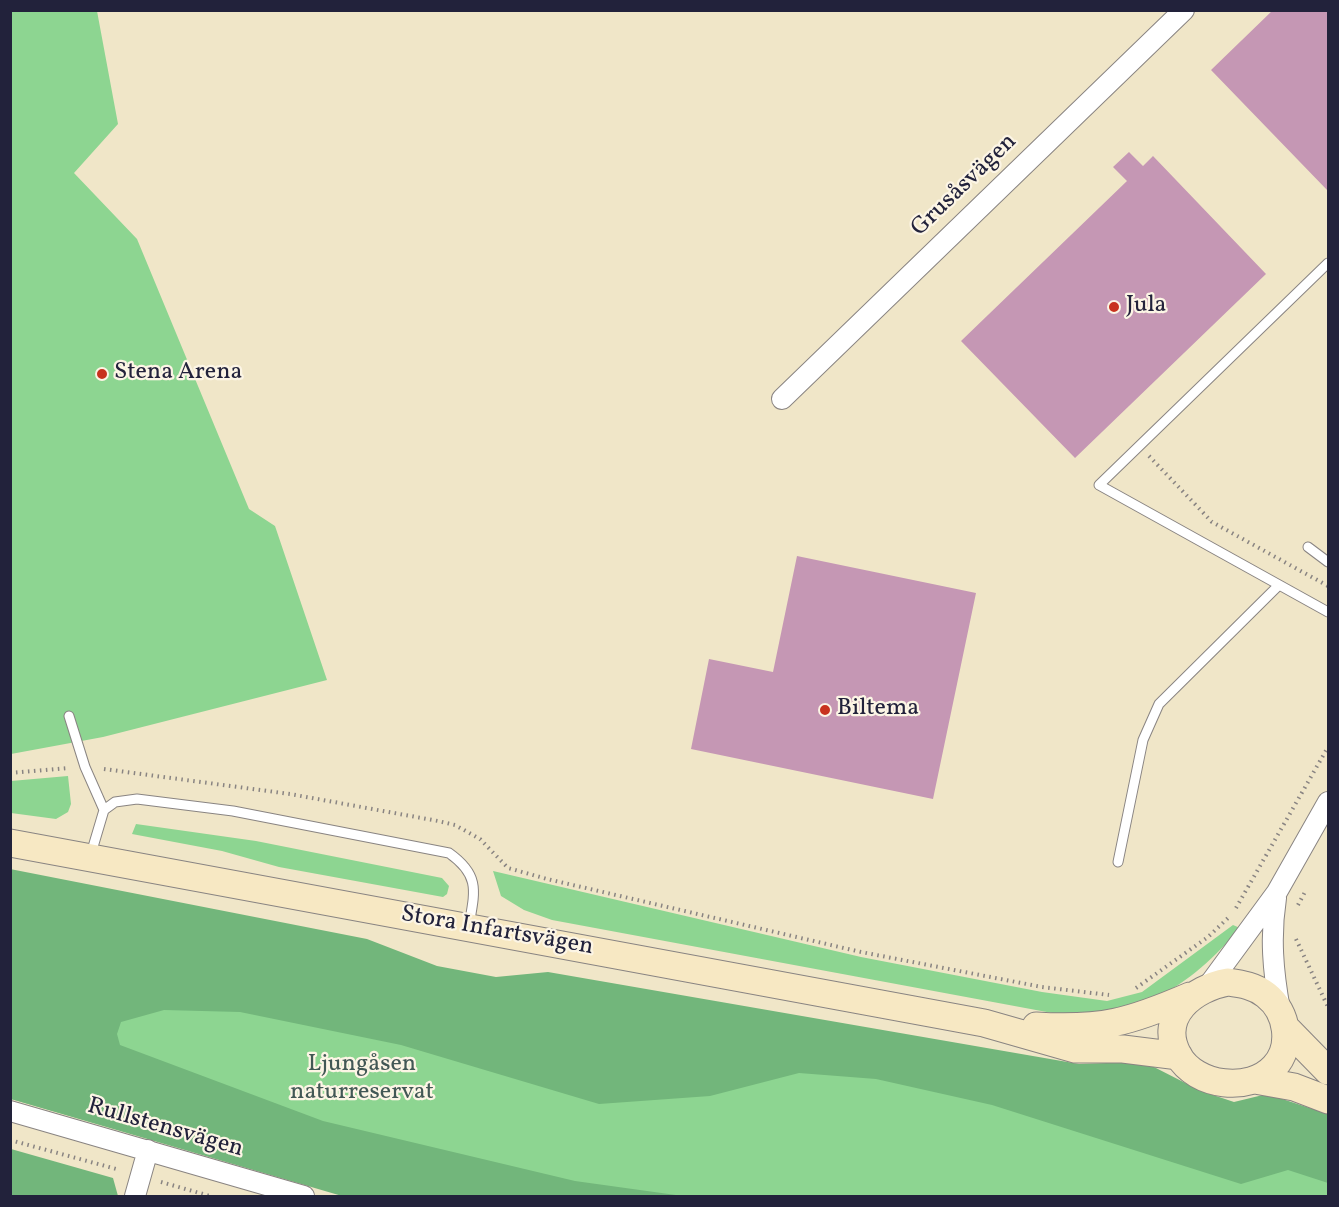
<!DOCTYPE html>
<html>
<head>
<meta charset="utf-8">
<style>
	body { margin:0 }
	#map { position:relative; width:1339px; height:1207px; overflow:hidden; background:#f0e6c8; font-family:Vollkorn,serif }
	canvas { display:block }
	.frame { position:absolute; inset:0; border:12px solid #22223b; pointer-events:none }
</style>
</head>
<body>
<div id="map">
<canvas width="1339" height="1207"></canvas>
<div class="frame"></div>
</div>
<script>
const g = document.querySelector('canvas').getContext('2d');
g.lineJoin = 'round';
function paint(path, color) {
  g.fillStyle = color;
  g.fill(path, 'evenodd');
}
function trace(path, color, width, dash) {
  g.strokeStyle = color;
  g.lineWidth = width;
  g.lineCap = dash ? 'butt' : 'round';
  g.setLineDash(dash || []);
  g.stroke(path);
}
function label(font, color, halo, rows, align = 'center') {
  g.font = font + ' Vollkorn,serif';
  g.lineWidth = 4.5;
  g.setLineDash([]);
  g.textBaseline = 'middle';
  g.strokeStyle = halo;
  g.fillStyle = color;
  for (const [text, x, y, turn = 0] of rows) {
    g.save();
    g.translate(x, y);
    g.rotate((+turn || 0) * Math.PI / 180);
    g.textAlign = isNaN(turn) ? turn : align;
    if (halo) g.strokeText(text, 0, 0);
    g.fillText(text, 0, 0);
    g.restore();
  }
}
paint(new Path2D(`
	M11 11H97L118 124 74 173 137 239 249 509 275 526 327 680 103 737 11 754Z
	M68 776 71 804 68 812 56 819 11 813V781Z
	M136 824 256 841 442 878 449 886 447 894 443 897 279 867 222 851 132 834Z
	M493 871 861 957 1042 992 1107 1001 1142 992 1233 925 1240 928C1216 956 1189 982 1155 998 1133 1009 1103 1012 1079 1018L552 920 524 910 501 896Z
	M10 883 1328 1156V1196H348L11 1099Z`), '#8dd591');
paint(new Path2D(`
	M10 869 367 939 437 966 496 977 548 972 1079 1064 1134 1062 1152 1066 1201 1091 1234 1102 1267 1094 1328 1114V1183L1288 1170 1241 1184 992 1105 876 1079 799 1073 710 1096 599 1104 401 1045 240 1012 164 1010 121 1022 117 1034 120 1045 323 1121 575 1181 683 1196H342L11 1099Z
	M11 1149 113 1178 118 1196H11Z`), '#72b67b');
paint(new Path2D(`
	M1273 10H1328V191L1211 70Z
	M1129 152 1143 166 1153 156 1266 274 1075 458 961 341 1127 181 1113 167Z
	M797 556 976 593 933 799 691 749 709 659 773 672Z`), '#c597b4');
const lane = new Path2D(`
	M1328 263 1099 485 1328 612
	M1308 547 1328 562
	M69 716 85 767 104 810
	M90 857 104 810 115 802 137 799 233 811 449 853C480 875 475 891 469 925
	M1118 862 1143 740 1159 704 1279 585`);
const street = new Path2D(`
	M782 399 1184 10
	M1276 898C1270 937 1273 971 1280 1010
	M1208 986 1277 892 1328 802
	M10 1111 304 1196
	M135 1196 148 1150`);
const secondary = new Path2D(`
	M10 843 984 1023 1075 1049H1123L1179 1056
	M1228 982C1242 984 1255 986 1266 995 1288 1012 1293 1047 1274 1067 1250 1093 1196 1087 1178 1055 1157 1016 1194 988 1228 982Z
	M1036 1026C1102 1030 1130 1022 1190 996
	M1285 1027 1328 1071
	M1255 1080 1294 1087 1328 1100`);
trace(lane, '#898482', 11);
trace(street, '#898482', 22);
trace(secondary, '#898482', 29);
trace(new Path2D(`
	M1149 456 1212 522 1328 586
	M104 769 290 794 438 821 455 825 480 839 508 868 547 879 861 952 1042 987 1109 995
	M10 773 69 768
	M1298 905 1306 890
	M1236 908 1328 747
	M1296 939 1328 1007
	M1136 988 1208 937 1228 918
	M10 1140 120 1170
	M161 1182 210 1196`), '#898482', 4, [1.5, 4.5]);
trace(lane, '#fff', 9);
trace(street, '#fff', 20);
trace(secondary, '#f7e8c3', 27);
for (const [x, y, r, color] of [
	[1114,307,6,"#c8321e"],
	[102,374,6,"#c8321e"],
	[825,710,6,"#c8321e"]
]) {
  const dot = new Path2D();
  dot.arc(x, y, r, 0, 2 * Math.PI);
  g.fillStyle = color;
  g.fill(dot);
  trace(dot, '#fcf5e5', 2);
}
label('24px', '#22223b', '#fcf5e5', [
	["Grusåsvägen",965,186,-44],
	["Stora Infartsvägen",497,932,10],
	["Rullstensvägen",165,1129,16]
]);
label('24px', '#22223b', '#fcf5e5', [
	["Jula",1126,307],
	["Stena Arena",114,374],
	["Biltema",837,710]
], 'left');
label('24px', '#425855', '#fcf5e5', [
	["Ljungåsen",362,1066],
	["naturreservat",362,1094]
]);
</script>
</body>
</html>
